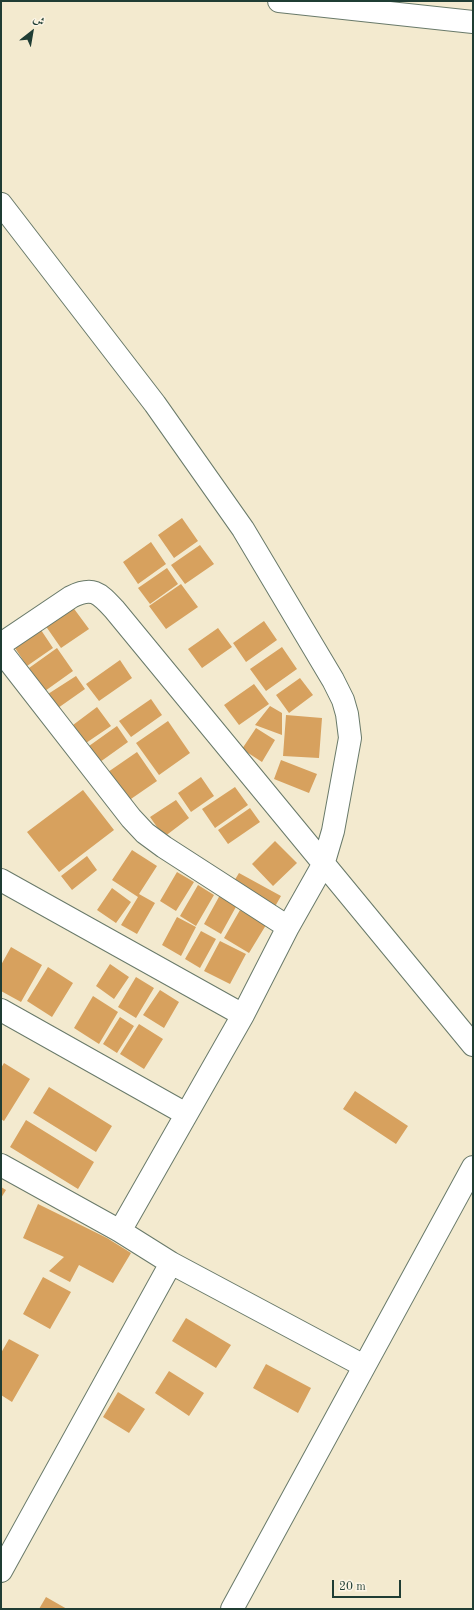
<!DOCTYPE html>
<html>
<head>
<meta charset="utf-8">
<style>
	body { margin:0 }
	#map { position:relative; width:474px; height:1610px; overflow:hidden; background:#f3eacf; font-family:"Old Standard TT",Amiri,serif }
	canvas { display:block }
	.frame { position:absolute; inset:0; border:2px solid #1f3d34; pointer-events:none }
	.north { position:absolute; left:12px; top:12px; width:40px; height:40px; -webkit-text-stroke:3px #fcf5e5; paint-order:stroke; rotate:31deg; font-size:11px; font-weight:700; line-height:16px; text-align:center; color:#1f3d34 }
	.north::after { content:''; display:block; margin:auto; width:14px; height:18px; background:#1f3d34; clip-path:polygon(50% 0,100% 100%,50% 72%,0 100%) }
	.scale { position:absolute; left:332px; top:1580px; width:69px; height:18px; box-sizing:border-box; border:2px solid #1f3d34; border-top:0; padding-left:5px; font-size:12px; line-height:14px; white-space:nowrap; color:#1f3d34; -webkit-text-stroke:3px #fcf5e5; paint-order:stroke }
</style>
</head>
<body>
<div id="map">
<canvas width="474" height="1610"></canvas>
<div class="frame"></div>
<div class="north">ش</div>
<div class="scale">20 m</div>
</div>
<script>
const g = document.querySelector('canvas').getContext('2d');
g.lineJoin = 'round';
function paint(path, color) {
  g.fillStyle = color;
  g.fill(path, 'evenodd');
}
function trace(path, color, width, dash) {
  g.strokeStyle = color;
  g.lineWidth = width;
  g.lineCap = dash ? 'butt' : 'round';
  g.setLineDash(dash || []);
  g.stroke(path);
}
paint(new Path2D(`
	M182 518 198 541 174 558 158 535Z
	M151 542 166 564 138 584 123 562Z
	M200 545 214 564 185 584 171 565Z
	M167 568 178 584 150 604 138 588Z
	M181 584 198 607 166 629 149 606Z
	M72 606 89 629 61 648 45 625Z
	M264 621 277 640 246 662 233 643Z
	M218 628 232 647 202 668 188 649Z
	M41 630 53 648 27 666 15 648Z
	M282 647 297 669 266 691 250 669Z
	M57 648 73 671 45 691 29 668Z
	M120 660 132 678 99 701 86 684Z
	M76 676 85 689 58 708 48 694Z
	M300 678 313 695 289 713 276 695Z
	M254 684 269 704 239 725 224 705Z
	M151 699 162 715 131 737 119 721Z
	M270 706 282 713V735L255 725Z
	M97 707 111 726 86 743 73 725Z
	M286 715 322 718 319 758 283 756Z
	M168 721 190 753 159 775 136 743Z
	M117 726 128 742 100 762 89 746Z
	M256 728 275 740 262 762 242 749Z
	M137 752 157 781 128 801 108 772Z
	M281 760 317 774 309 793 274 779Z
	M201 777 214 796 191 812 178 793Z
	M235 787 248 805 215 828 202 809Z
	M83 790 114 830 59 872 27 832Z
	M176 800 189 818 164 837 150 817Z
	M250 808 260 822 228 844 218 830Z
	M275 841 297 863 273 886 252 864Z
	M132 850 157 866 139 894 155 903 137 934 121 925 138 897 112 880Z
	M87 856 97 870 72 890 61 876Z
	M177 872 194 882 176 911 160 901Z
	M239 873 281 896 273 910 231 886Z
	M198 885 214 895 196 926 180 916Z
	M112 888 131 902 116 923 97 910Z
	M220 895 237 905 221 934 204 924Z
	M240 910 266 925 249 953 224 938Z
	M177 917 196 927 181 956 162 945Z
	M201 931 216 939 200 968 185 959Z
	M220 941 246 954 230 984 204 971Z
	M11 947 42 965 21 1002 1 991V965Z
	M110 964 129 977 114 999 96 986Z
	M48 967 73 983 52 1017 27 1001Z
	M136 977 154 988 136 1018 118 1007Z
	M160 990 179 1002 164 1028 143 1015Z
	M93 996 118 1012 99 1044 74 1028Z
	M120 1017 134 1026 117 1053 103 1044Z
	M139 1024 163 1039 144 1069 120 1054Z
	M4 1063 30 1079 4 1121 1 1119V1068Z
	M49 1087 112 1126 96 1152 33 1113Z
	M355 1091 408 1126 396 1144 343 1109Z
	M26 1120 94 1162 78 1189 10 1147Z
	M1 1187 6 1190 1 1198Z
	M38 1204 107 1238 131 1253 113 1283 79 1265 70 1282 49 1271 64 1257 23 1238Z
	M43 1277 71 1292 50 1329 23 1314Z
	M186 1318 231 1345 216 1368 172 1341Z
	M9 1339 39 1355 12 1402 1 1395V1353Z
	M266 1364 311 1388 298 1413 253 1388Z
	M169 1371 204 1393 189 1416 155 1393Z
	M118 1392 145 1409 129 1433 103 1417Z
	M46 1597 67 1609H39Z`), '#d7a15e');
const street = new Path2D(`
	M279 1 473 22
	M1 204 155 404 243 529 333 680 343 700 347 714 350 738 333 831 323 865 288 927 243 1015 120 1231
	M1 644 71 597C93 586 99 593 114 609L473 1045
	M1 651 131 818 145 833 164 847 288 927
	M1 880 243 1015
	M1 1010 186 1114
	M1 1165 120 1231 171 1263 364 1366
	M1 1571 171 1263
	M232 1609 473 1167`);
trace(street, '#697a6a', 24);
trace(street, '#fff', 22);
</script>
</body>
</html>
